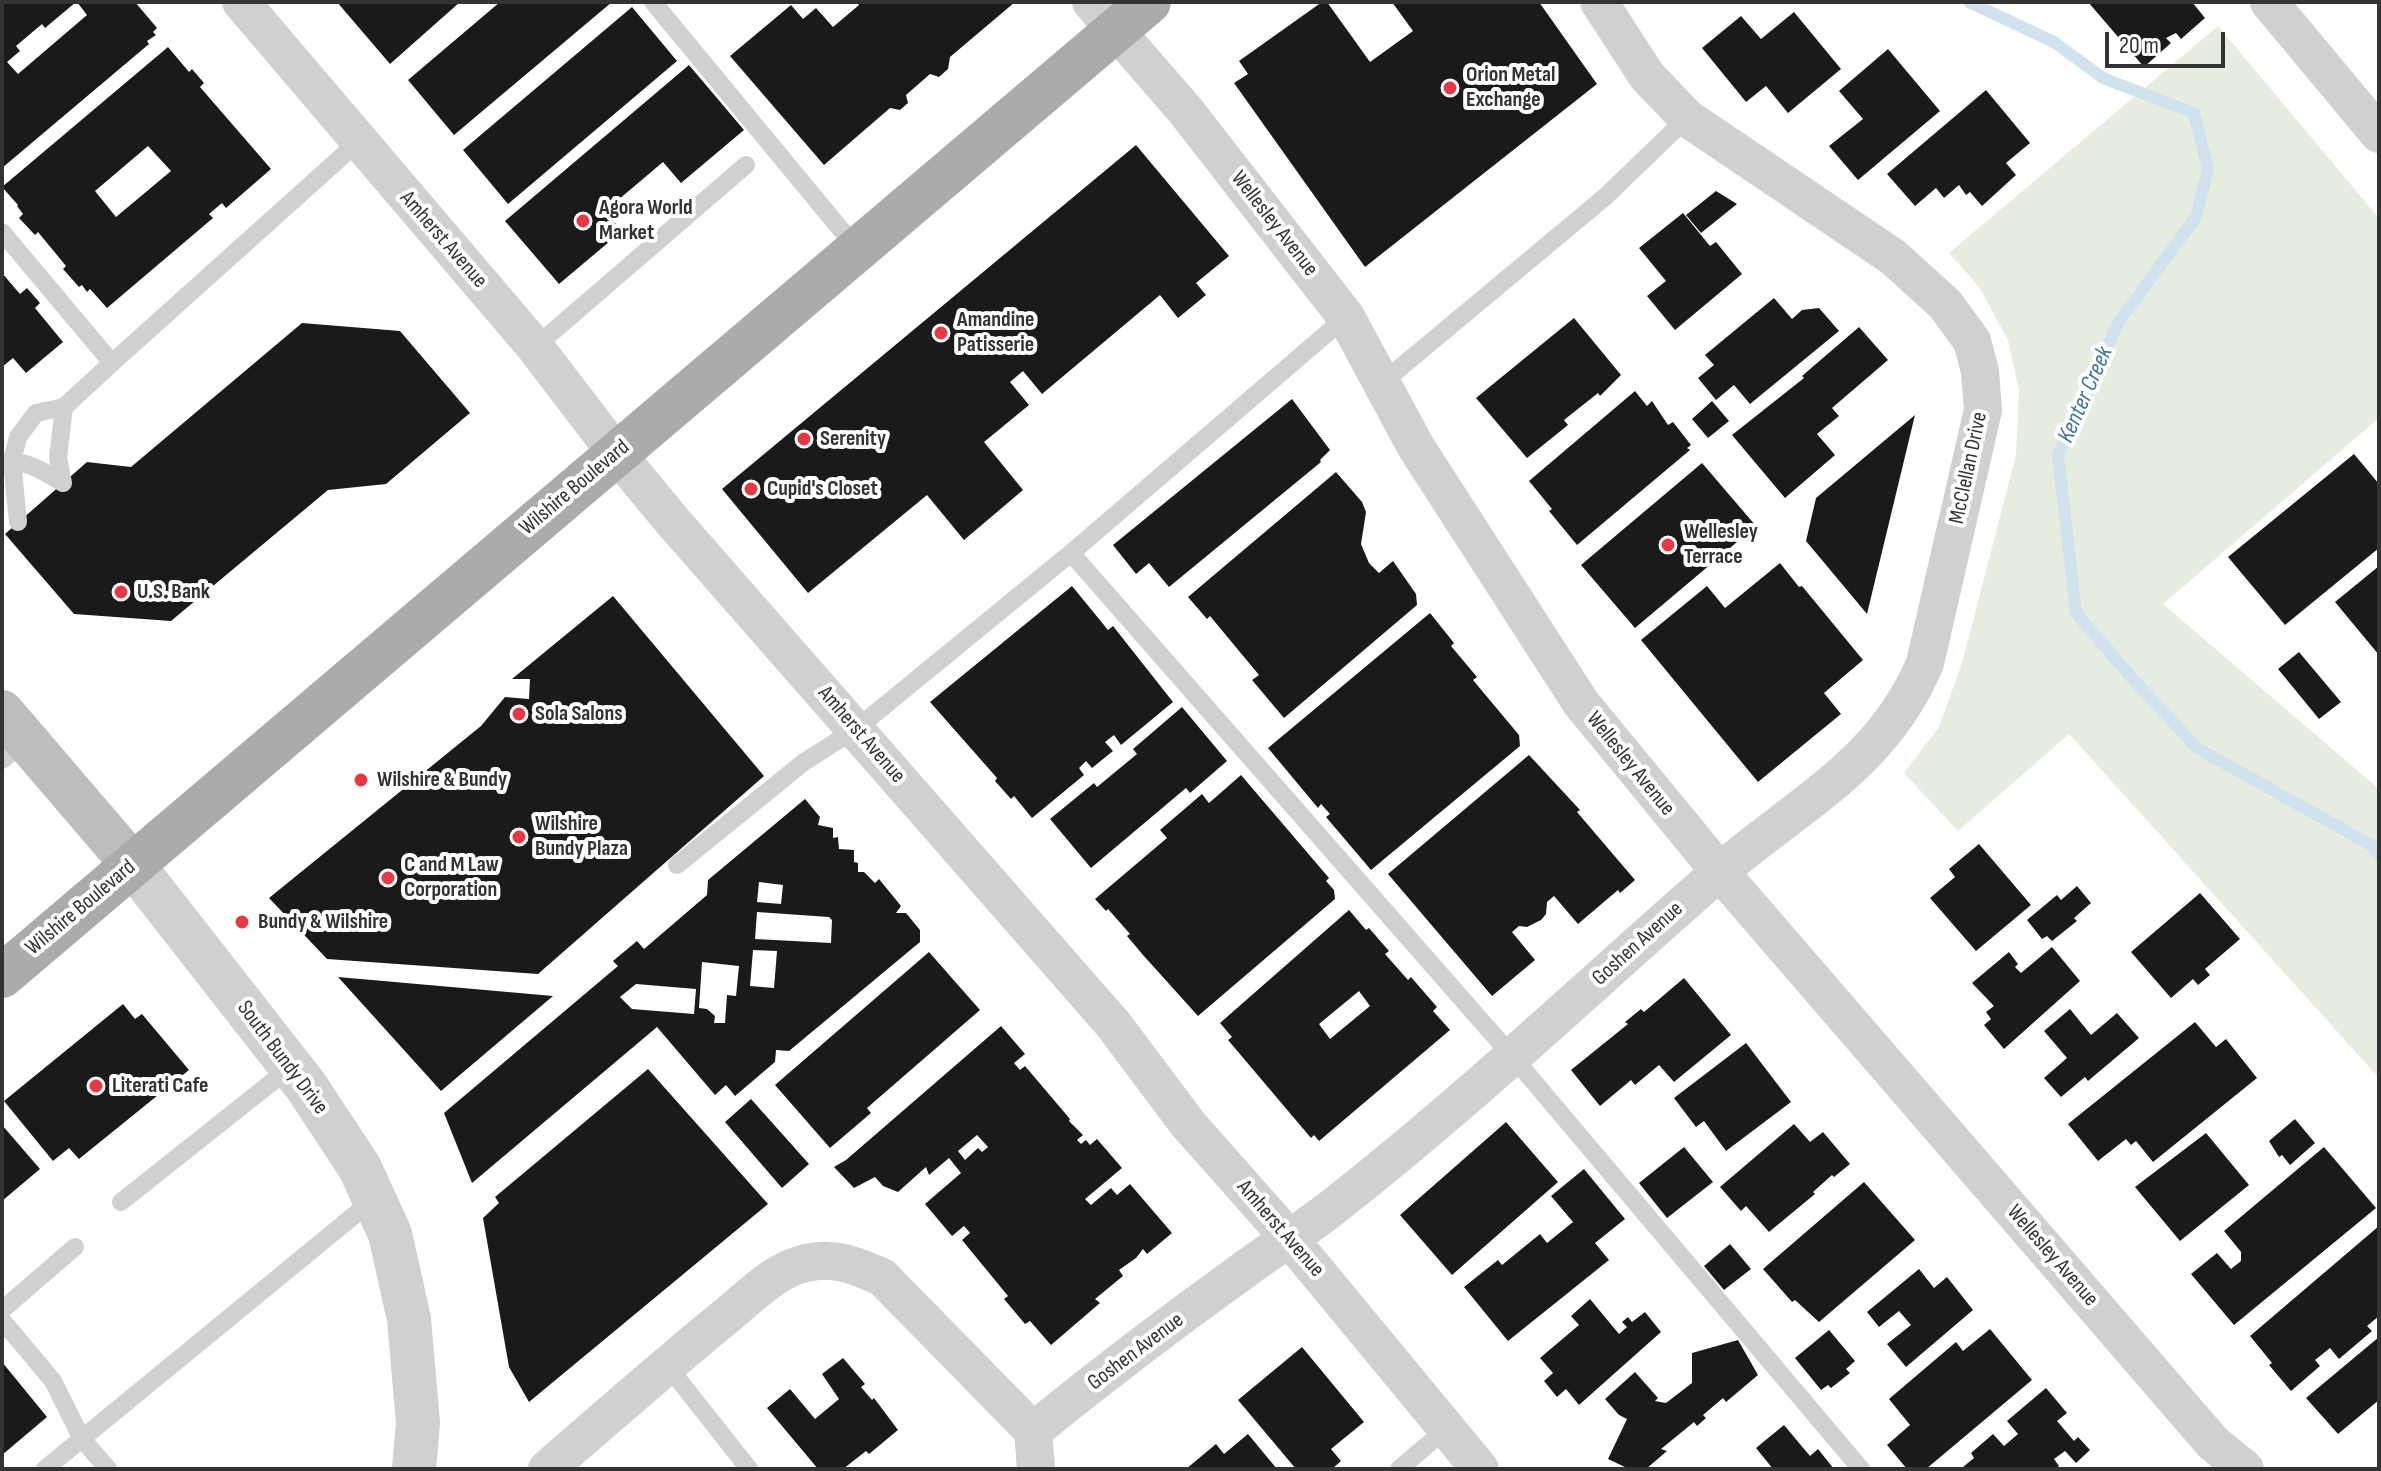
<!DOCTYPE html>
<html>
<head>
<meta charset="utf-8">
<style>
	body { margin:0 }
	#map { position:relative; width:2381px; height:1471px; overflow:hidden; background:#fff; font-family:"Sofia Sans Condensed",sans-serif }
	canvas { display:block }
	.frame { position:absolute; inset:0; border:4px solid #333; pointer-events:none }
	.scale { position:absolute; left:2105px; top:32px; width:120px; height:36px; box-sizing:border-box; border:4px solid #333; border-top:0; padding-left:10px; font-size:24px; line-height:28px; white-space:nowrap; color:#333; -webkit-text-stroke:6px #fff; paint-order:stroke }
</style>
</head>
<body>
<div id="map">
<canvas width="2381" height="1471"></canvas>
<div class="frame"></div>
<div class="scale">20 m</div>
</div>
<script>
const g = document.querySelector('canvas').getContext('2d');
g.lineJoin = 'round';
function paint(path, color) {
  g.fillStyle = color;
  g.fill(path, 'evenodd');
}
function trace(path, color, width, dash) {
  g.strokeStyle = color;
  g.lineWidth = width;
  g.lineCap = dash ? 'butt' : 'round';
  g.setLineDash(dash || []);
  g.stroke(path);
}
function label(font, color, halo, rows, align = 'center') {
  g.font = font + ' "Sofia Sans Condensed",sans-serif';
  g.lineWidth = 8;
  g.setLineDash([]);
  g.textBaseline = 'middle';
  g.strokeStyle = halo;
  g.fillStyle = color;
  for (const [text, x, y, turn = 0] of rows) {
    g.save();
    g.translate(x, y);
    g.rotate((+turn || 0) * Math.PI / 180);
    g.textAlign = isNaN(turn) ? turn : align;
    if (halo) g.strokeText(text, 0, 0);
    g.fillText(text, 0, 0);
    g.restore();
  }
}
paint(new Path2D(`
	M2218 26 2379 218V418L2163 604 2379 789V1078L2069 734 1958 831 1904 773 1939 727 1962 663 2016 455 2019 390 2008 340 1979 287 1949 253Z`), '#e6ecdf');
trace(new Path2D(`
	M1969 2 2054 42 2103 78 2194 113 2208 169 2196 217 2118 323 2058 455 2076 613 2131 677 2197 748 2371 845 2379 855`), '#cfe2ee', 12);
paint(new Path2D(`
	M2 2H76L45 28 42 24 16 46 20 51 7 62 18 74 87 15 77 2H135L157 28 153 32 156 35 147 41 149 44 2 168Z
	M337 2H460L390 64Z
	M500 2H612L454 135 408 80Z
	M857 2H1015L950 57 948 69 939 77 930 74 906 95 908 103 900 110 890 108 824 165 730 56 791 5 803 19 816 8 833 27 859 5Z
	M1322 2H1327L1370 62 1413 31 1392 2H1539L1597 84 1365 267 1234 83 1248 74 1239 61Z
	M2088 2H2192L2205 18 2181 39 2176 33 2166 38 2171 43 2144 67Z
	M632 7 677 61 508 204 463 150Z
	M1794 12 1841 69 1788 113 1766 86 1746 102 1702 48 1741 16 1761 39Z
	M168 47 189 72 192 69 204 83 200 87 271 169 226 208 222 203 209 214 213 218 107 308 90 289 87 292 82 285 79 287 63 269 66 266 38 232 35 235 19 218 23 214 17 206 18 205 2 187ZM148 146 171 171 116 217 95 191Z
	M1888 49 1940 111 1858 180 1829 146 1863 119 1839 91Z
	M689 65 744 130 681 183 663 162 605 211 622 231 559 284 505 221Z
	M1986 90 2030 143 2006 163 2016 175 1982 206 1970 192 1966 195 1959 185 1944 198 1936 188 1915 206 1887 174Z
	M1136 145 1229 256 1196 283 1206 295 1178 318 1160 295 1042 394 1023 371 1010 382 1029 405 984 442 1023 490 964 540 927 495 808 593 722 489Z
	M1716 191 1737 204 1701 233 1686 215Z
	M1683 213 1710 246 1716 242 1742 274 1675 330 1647 296 1666 281 1639 248Z
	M2 273 20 294 27 288 40 303 35 308 63 342 26 373 13 358 2 367Z
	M1774 298 1792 319 1802 310 1819 308 1839 331 1750 404 1734 385 1716 400 1698 378 1714 365 1705 355Z
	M1574 318 1621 375 1600 396 1598 393 1564 420 1568 425 1527 458 1476 398Z
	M302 323 400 331 470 413 386 484 328 490 171 621 74 614 5 534 87 462 131 467Z
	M1859 327 1888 360 1832 408 1839 416 1817 434 1835 455 1785 498 1732 435 1804 378 1802 376Z
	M1635 391 1647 406 1652 401 1668 425 1673 422 1691 445 1687 448 1690 450 1577 545 1549 511 1552 509 1529 481Z
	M1292 399 1330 450 1320 460 1321 462 1169 587 1149 563 1136 574 1113 545Z
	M1712 401 1729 421 1708 438 1692 419Z
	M1915 415 1867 614 1806 541 1816 498Z
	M2354 454 2379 484V548L2285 625 2228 557Z
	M1702 463 1756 526 1635 628 1581 565Z
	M1336 472 1362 502 1366 512 1361 544 1369 563 1379 573 1393 561 1416 594 1417 605 1284 718 1252 680 1259 675 1210 616 1207 619 1188 597Z
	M1780 563 1799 587 1802 586 1863 660 1824 693 1841 714 1758 782 1641 640 1707 586 1725 608Z
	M2379 566V655L2335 602Z
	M1072 586 1108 630 1113 626 1173 702 1121 745 1114 735 1105 742 1113 751 1092 768 1086 761 1079 768 1084 775 1032 818 1014 796 1011 799 995 781 997 778 930 702Z
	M613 596 764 776 538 974 327 959 269 898 481 726 505 697 529 699 530 679H512Z
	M1430 613 1454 643 1451 646 1477 677 1473 680 1519 735 1520 746 1371 870 1326 817 1330 814 1321 804 1318 808 1268 748Z
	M2299 652 2341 702 2319 719 2278 669Z
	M1182 707 1227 761 1190 793 1186 788 1091 868 1050 819 1094 783 1097 787 1137 754 1133 749Z
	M1529 755 1580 810 1577 812 1635 880 1620 893 1618 890 1578 924 1554 896 1547 902 1546 914 1541 920 1527 927 1519 926 1512 932 1535 960 1492 996 1388 874Z
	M1241 775 1329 878 1326 881 1334 890 1335 899 1198 1016 1143 955 1127 936 1130 934 1108 909 1106 911 1095 899 1167 838 1160 830 1202 794 1209 803Z
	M805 799 820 817 818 825 833 828V838L838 837 839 849 854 850V862L858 863V872H864L875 883 879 879 901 906 896 913H906L920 930V942L789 1051 776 1050 775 1062 735 1096 726 1085 715 1095 657 1027 472 1183 444 1113 618 966 613 961 637 941 644 949 707 895 708 880ZM759 882 783 885 781 904 757 902ZM757 912 829 917 832 920 831 943 755 939ZM753 950 777 951 774 988 750 986ZM702 962 739 966 736 996 727 995 725 1023H714L715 1016 707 1009 699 1008ZM636 984 696 989 694 1014 632 1009 620 997Z
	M1979 844 2031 905 1976 951 1930 898 1955 877 1949 869Z
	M2077 886 2091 903 2074 918 2077 921 2052 941 2047 936 2042 939 2027 920 2057 895 2061 900Z
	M2200 893 2240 939 2205 969 2210 975 2198 985 2193 979 2171 998 2131 952Z
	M1349 910 1366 930 1369 928 1389 951 1385 954 1408 980 1411 977 1437 1007 1433 1011 1450 1030 1319 1141 1314 1135 1311 1138 1228 1040 1232 1037 1220 1023ZM1359 991 1370 1006 1330 1039 1319 1024Z
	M2052 947 2080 981 2004 1049 1984 1025 1991 1019 1986 1012 1994 1006 1972 983 2009 952 2018 964 2015 967 2021 973Z
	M929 952 980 1010 867 1108 871 1113 830 1148 775 1085Z
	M338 977 553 996 441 1091Z
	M1684 978 1731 1035 1674 1082 1659 1065 1635 1085 1631 1080 1600 1106 1571 1070 1628 1024 1625 1022 1641 1009 1644 1012Z
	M123 1004 135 1019 142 1014 189 1070 79 1159 69 1148 53 1161 4 1101Z
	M2070 1009 2091 1035 2117 1013 2139 1038 2088 1081 2085 1077 2061 1097 2044 1078 2067 1058 2044 1031Z
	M2195 1022 2216 1047 2226 1039 2257 1078 2153 1162 2136 1141 2131 1145 2126 1139 2098 1161 2068 1124Z
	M1001 1026 1025 1054 1014 1063 1020 1070 1025 1066 1070 1119 1069 1121 1083 1135 1077 1140 1081 1144 1086 1140 1090 1145 1097 1139 1122 1168 1085 1199 1091 1205 1111 1188 1117 1195 1130 1184 1172 1233 1147 1254 1143 1249 1136 1258 1119 1270 1123 1276 1095 1299 1100 1303 1051 1345 1030 1321 1025 1324 1004 1299 1008 1296 962 1240 970 1233 964 1226 952 1236 925 1204 961 1173 949 1158 929 1175 926 1167 898 1192 883 1186 875 1177 854 1188 834 1167 846 1160ZM977 1135 988 1147 982 1152 978 1148 965 1160 958 1151Z
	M1746 1043 1791 1102 1726 1151 1704 1121 1696 1127 1674 1098Z
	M648 1069 768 1204 529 1402 509 1367 483 1218 499 1203 495 1197Z
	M751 1099 809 1164 782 1188 725 1122Z
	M2295 1119 2315 1143 2290 1165 2282 1155 2279 1157 2269 1141Z
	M1506 1122 1558 1182 1452 1275 1400 1215Z
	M1794 1124 1810 1142 1823 1132 1850 1164 1834 1177 1832 1175 1813 1192 1815 1194 1769 1232 1746 1206 1741 1211 1720 1187Z
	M2 1125 40 1169 2 1201Z
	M2206 1133 2249 1185 2180 1241 2135 1187Z
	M1684 1147 1713 1182 1667 1218 1639 1183Z
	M2324 1147 2376 1208 2234 1325 2191 1274 2217 1253 2231 1269 2241 1261V1252L2224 1231Z
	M1584 1169 1625 1219 1595 1243 1609 1260 1508 1341 1464 1287 1498 1260 1502 1265 1540 1234 1547 1243 1573 1222 1551 1196Z
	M1864 1182 1915 1240 1819 1322 1795 1300 1792 1302 1763 1269Z
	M2379 1226V1316L2367 1326 2372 1331 2339 1359 2330 1348 2315 1360 2320 1366 2291 1391 2269 1365 2272 1363 2250 1336Z
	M1730 1244 1751 1269 1724 1290 1704 1266Z
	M1919 1269 1934 1288 1947 1277 1973 1310 1906 1367 1887 1344 1911 1325 1899 1311 1879 1327 1867 1312Z
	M1590 1299 1619 1334 1627 1327 1622 1322 1628 1317 1632 1322 1645 1312 1661 1332 1579 1405 1566 1389 1557 1397 1544 1381 1553 1373 1540 1358 1579 1325 1571 1316Z
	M1990 1329 2032 1380 1926 1469H1907L1887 1445 1910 1425 1889 1399 1956 1342 1963 1351Z
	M1829 1330 1855 1361 1846 1369 1850 1373 1831 1388 1828 1385 1821 1390 1795 1358Z
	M2379 1337V1400L2338 1434 2306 1398Z
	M1738 1340 1758 1375 1726 1402 1723 1398 1703 1415 1706 1418 1697 1426 1694 1422 1661 1449 1667 1451 1646 1469H1629L1608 1459 1627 1419 1619 1415 1605 1399 1635 1372 1658 1398 1655 1401 1666 1403 1692 1383V1353Z
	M1302 1347 1364 1422 1331 1449 1341 1461 1332 1469H1296L1238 1400Z
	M843 1358 865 1384 861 1387 872 1400 874 1398 898 1430 869 1454 866 1451 843 1469H818L767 1408 790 1389 815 1419 839 1399 822 1374Z
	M2 1362 47 1417 2 1455Z
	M2046 1388 2067 1413 2057 1421 2074 1441 2078 1437 2090 1450 2076 1463 2065 1451 2054 1459 2059 1466 2055 1469H1965L1963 1467 1974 1458 1971 1453 1993 1434 2004 1446 2018 1434 2007 1421Z
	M1784 1425 1810 1456 1818 1449 1834 1469H1773L1756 1448Z
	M1248 1434 1277 1469H1186L1216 1444 1224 1454Z`), '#1a1a1a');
trace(new Path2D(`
	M653 2 857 249
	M2 232 112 363 358 142
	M535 347 746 165
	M1383 382 1605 197 1687 118
	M3 463C24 458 45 472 63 483
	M63 483 58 458 64 407
	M18 522 12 461 18 437 36 413 64 407 112 363
	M1071 553 1512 1056 1861 1469
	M2 760 26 741
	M677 865 804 762 856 729 1071 553 1346 317
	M121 1202 291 1067
	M2 1310 75 1247
	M2 1320 53 1381 82 1439 108 1469
	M667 1365 749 1469
	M45 1469 374 1199
	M1399 1469 1446 1429`), '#d0d0d0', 18);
trace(new Path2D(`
	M241 2 535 347 616 453 675 524 1113 1024 1188 1124 1289 1238 1480 1469
	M1091 2 1185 110 1346 317 1416 447 1581 703 1720 872 2213 1443 2245 1469
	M2269 2 2379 134
	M1033 1431C1102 1375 1173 1321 1244 1270 1274 1248 1305 1229 1333 1207 1466 1103 1589 986 1716 875 1796 805 1882 766 1925 663L1983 410 1980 371 1972 341 1945 304 1893 257 1687 118 1647 76 1599 2
	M1033 1431 1036 1469
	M547 1469C606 1418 664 1367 725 1317 749 1298 774 1270 806 1263 834 1256 857 1266 882 1277L1033 1431`), '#d0d0d0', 38);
trace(new Path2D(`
	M133 865 306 1086 360 1168 390 1234 409 1319 418 1423 414 1469`), '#d0d0d0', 44);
trace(new Path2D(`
	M2 712 133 865`), '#bdbdbd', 44);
trace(new Path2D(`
	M2 976 1149 2`), '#ababab', 44);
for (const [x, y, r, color] of [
	[1450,88,8,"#e63946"],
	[583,221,8,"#e63946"],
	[941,333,8,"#e63946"],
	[804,439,8,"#e63946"],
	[751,489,8,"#e63946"],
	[1668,545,8,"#e63946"],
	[121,592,8,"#e63946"],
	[519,714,8,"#e63946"],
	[361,780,8,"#e63946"],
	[519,837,8,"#e63946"],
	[388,878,8,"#e63946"],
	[242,922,8,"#e63946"],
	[96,1086,8,"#e63946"]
]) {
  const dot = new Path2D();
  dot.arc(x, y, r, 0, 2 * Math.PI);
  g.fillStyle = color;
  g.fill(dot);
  trace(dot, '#fff', 3);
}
label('bold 22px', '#333', '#fff', [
	["Orion Metal",1466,75],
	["Exchange",1466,100],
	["Agora World",599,208],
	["Market",599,233],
	["Amandine",957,320],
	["Patisserie",957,345],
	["Serenity",820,439],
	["Cupid's Closet",767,489],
	["Wellesley",1684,532],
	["Terrace",1684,557],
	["U.S. Bank",137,592],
	["Sola Salons",535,714],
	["Wilshire & Bundy",377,780],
	["Wilshire",535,824],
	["Bundy Plaza",535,849],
	["C and M Law",404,865],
	["Corporation",404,890],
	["Bundy & Wilshire",258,922],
	["Literati Cafe",112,1086]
], 'left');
label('22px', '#333', '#fff', [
	["Wellesley Avenue",1274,224,52],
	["Amherst Avenue",443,240,49],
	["McClellan Drive",1969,468,-78],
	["Wilshire Boulevard",575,488,-40],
	["Amherst Avenue",861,735,49],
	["Wellesley Avenue",1630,764,51],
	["Wilshire Boulevard",81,908,-40],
	["Goshen Avenue",1638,944,-42],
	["South Bundy Drive",282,1058,53],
	["Amherst Avenue",1280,1229,49],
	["Wellesley Avenue",2052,1256,49],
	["Goshen Avenue",1136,1352,-37]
]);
label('italic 24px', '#3f7597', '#fff', [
	["Kenter Creek",2086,395,-66]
]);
</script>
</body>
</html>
